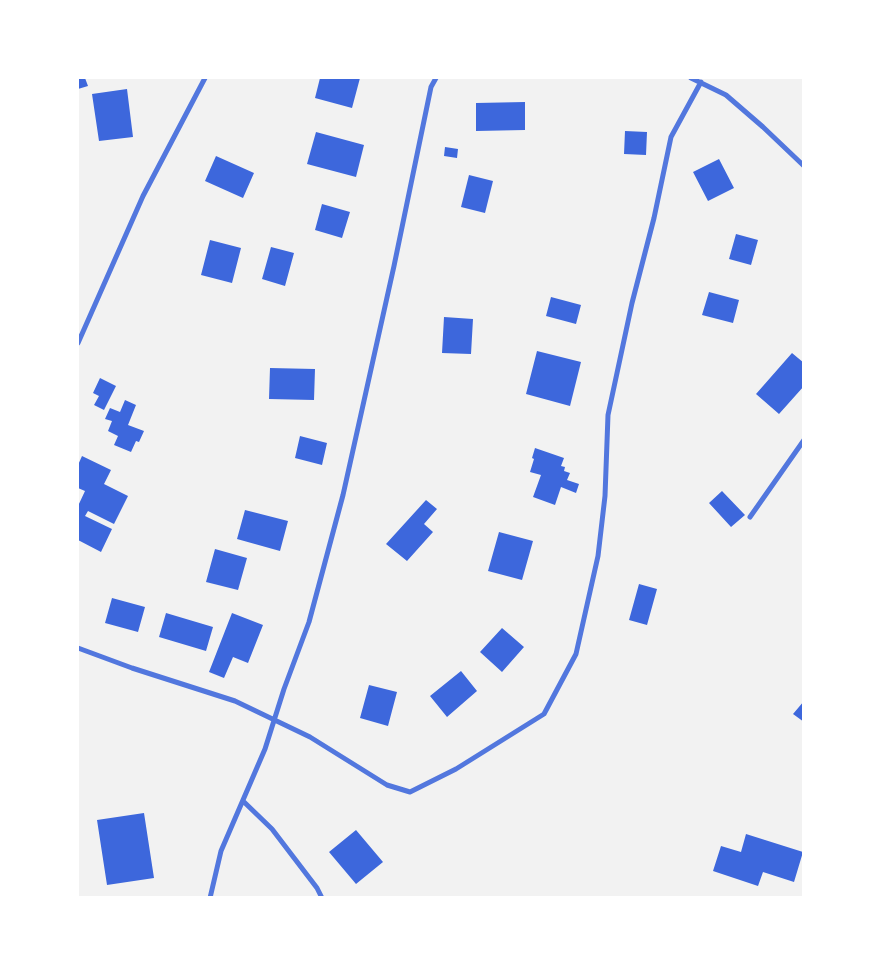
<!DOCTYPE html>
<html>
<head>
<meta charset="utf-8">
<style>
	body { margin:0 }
	#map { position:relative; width:881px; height:975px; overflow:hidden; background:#f2f2f2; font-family:"Alegreya Sans",sans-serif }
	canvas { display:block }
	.frame { position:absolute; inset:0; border:79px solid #fff; pointer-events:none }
</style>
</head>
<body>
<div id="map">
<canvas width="881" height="975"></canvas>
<div class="frame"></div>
</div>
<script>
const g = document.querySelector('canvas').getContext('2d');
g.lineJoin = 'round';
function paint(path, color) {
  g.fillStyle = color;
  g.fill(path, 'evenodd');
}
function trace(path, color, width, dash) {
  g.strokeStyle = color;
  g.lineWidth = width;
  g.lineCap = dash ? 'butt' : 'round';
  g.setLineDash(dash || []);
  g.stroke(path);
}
paint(new Path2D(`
	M78 78H85L88 86 78 89Z
	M320 78H360L352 108 315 98Z
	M127 89 133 137 99 141 92 94Z
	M525 102V130L476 131V103Z
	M625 131 647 132 646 155 624 154Z
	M316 132 364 145 356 177 307 164Z
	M445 147 458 149 457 158 444 156Z
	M216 156 254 173 243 198 205 181Z
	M719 159 734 188 708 201 693 172Z
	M469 175 493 181 485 213 461 207Z
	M322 204 350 212 342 238 315 230Z
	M736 234 758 240 751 265 729 259Z
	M210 240 241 248 232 283 201 275Z
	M271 247 294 253 285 286 262 279Z
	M709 292 739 300 733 323 702 315Z
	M551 297 581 305 576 324 546 316Z
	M444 317 473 319 471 354 442 353Z
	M537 351 581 362 570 406 526 394Z
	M792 353 804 363V386L779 414 756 394Z
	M270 368 315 369 314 400 269 399Z
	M100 378 116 386 104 410 94 405 99 396 93 393Z
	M125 400 136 405 128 425 144 431 139 442 136 441 131 452 114 445 118 436 108 431 112 421 105 419 110 408 120 412Z
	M300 436 327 443 322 465 295 458Z
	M535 448 564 458 561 466 565 467 564 471 570 473 567 480 579 484 576 493 561 487 555 505 533 497 541 475 530 472 534 459 532 458Z
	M82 456 111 470 104 484 128 496 114 524 88 511 85 516 112 529 101 552 78 540V506L85 491 78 488V465Z
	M722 491 745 515 731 527 709 503Z
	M426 500 437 509 424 524 433 532 407 561 386 544Z
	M245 510 288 521 280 551 237 539Z
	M499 532 533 541 522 580 488 571Z
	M215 549 247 558 238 590 206 582Z
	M639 584 657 589 647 625 629 620Z
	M112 598 145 607 138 632 105 623Z
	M166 613 213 627 206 651 159 637Z
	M232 613 263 625 248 663 233 657 224 678 209 672Z
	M502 628 524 647 502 672 480 652Z
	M461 671 477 691 447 717 430 696Z
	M369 685 397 692 388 726 360 718Z
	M804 701V722L793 714Z
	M144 813 154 878 107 885 97 820Z
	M356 830 383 862 356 884 329 852Z
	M746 834 803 852 794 882 763 872 758 886 713 871 721 846 741 852Z`), '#3d67dc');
trace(new Path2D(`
	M691 78 726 95 763 127 804 166
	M78 343 143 196 205 78
	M750 517 804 440
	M78 648 132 668 235 701 310 737 387 785 410 792 456 769 544 714 576 654 598 556 605 496 608 415 632 303 654 218 671 137 701 82
	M243 801 272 829 317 888 322 898
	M210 898 221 851 265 749 284 689 309 622 343 495 394 266 431 87 436 78`), '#5277de', 5);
</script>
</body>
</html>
